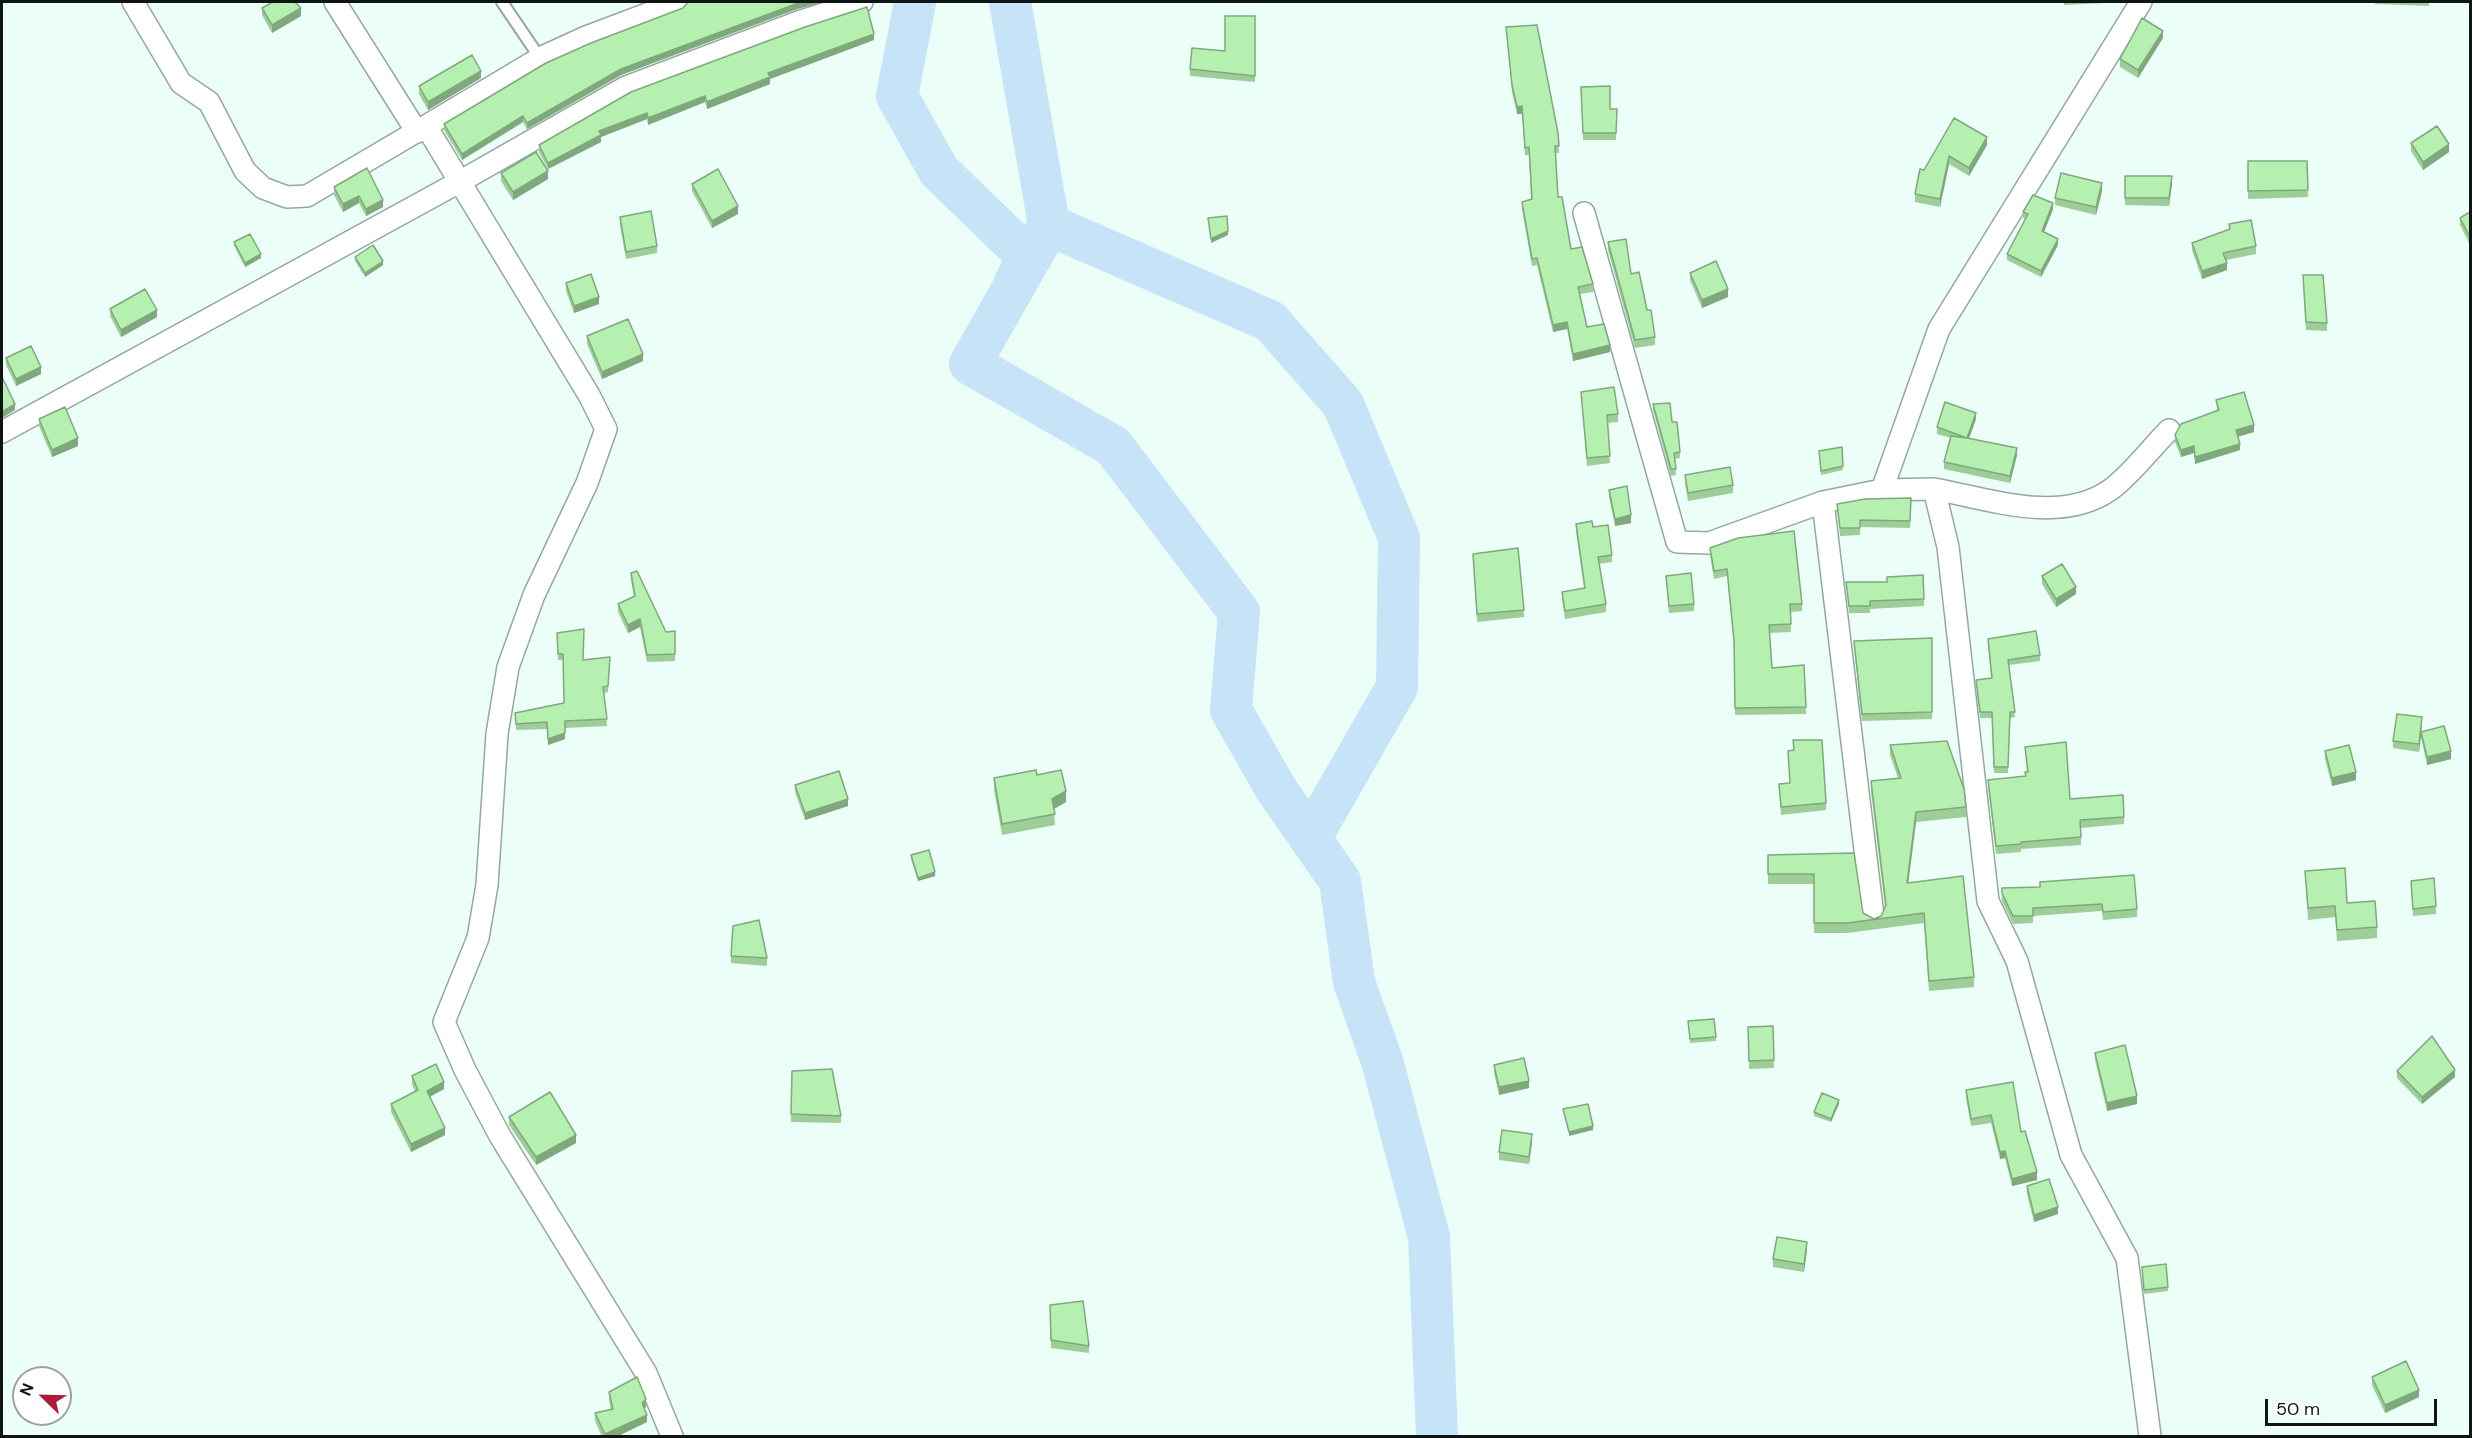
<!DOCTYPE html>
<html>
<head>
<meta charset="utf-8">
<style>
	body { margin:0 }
	#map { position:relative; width:2472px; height:1438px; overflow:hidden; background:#ebfef8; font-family:"DM Sans",sans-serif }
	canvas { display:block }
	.frame { position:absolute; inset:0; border:3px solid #0f1513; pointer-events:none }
	.north { position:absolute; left:12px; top:1366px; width:60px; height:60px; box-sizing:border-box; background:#fff; border:2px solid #9fa1a1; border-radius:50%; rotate:293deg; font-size:16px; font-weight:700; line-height:24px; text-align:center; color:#0f1513 }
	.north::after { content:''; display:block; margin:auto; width:21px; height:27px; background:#af1b3b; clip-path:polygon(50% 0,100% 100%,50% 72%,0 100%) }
	.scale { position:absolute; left:2265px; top:1399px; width:172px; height:27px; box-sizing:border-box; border:3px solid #0f1513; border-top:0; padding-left:8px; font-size:18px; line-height:21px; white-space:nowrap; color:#0f1513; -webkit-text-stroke:4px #fff; paint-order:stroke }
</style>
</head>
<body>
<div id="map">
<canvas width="2472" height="1438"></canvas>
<div class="frame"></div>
<div class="north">N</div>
<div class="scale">50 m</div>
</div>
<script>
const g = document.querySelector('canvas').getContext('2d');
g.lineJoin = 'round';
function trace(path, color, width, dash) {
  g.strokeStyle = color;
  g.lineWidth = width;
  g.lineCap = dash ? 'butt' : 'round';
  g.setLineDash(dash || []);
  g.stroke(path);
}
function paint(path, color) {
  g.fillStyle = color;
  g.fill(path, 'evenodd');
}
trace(new Path2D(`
	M915 2 897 96 939 171 1028 257 1015 282
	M1010 2 1049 225 970 364 1113 446 1239 612 1231 710 1276 789 1340 881 1354 982 1382 1061 1429 1237 1437 1436
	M1049 225 1270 321 1343 404 1399 538 1397 687 1311 837`), '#c6e3f7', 42);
const lane = new Path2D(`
	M502 2 540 58`);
const street = new Path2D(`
	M133 2 181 83 209 102 245 171 263 188 287 197 307 196 426 126 589 395 606 429 587 483 534 595 508 667 497 734 487 885 478 938 444 1022 465 1070 500 1136 646 1373 672 1436
	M335 2 417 132
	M426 126 540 58 586 37 679 2
	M1584 213 1677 542 1709 543 1823 502 1882 490 1934 489 1948 547 1988 901 2017 961 2071 1155 2127 1258 2150 1436
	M2 432 461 181 626 87 801 21 862 2
	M1934 489C1989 499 2060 525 2110 490 2130 476 2151 448 2169 430
	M1882 490 1939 329 2141 2
	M1823 502 1873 916`);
trace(lane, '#96a7a1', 14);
trace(street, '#96a7a1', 24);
trace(lane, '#fff', 10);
trace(street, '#fff', 21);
paint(new Path2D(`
	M688 2H822L797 9 621 75 527 129 523 122 462 160 444 130V124L683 8Z
	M2064 2H2126L2064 5Z
	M2375 2H2429V6L2375 4Z
	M262 8 301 16 272 33 262 15Z
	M1255 16V82L1190 76V69L1225 51Z
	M1506 27 1558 133 1559 153H1556L1558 197 1571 249 1593 284V292L1580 294 1587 327 1610 352 1573 361 1567 329 1553 332 1537 265 1532 266 1522 209V202L1531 199 1529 155H1525L1522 114H1517L1512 92Z
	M2163 38 2138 78 2120 67V59Z
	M874 40 770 79V84L707 109 705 102 648 125 647 119 601 137V142L548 169 539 152V145Z
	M481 78 428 110 419 94V86Z
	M1581 87 1610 109H1617L1616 140H1583Z
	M1954 118 1987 145 1969 176 1949 164 1940 207 1915 202V194L1924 170Z
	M2411 143 2449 152 2423 170 2411 151Z
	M2248 161H2307L2308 197 2248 199Z
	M501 173 548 179 513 200 501 181Z
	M2125 176 2172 184 2169 206 2125 205Z
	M692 184 738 214 712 228 692 191Z
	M334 187 383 200V207L366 216 359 203 343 212 334 195Z
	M2102 191 2096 215 2055 205V198Z
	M2053 209 2044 232 2058 245 2041 277 2007 260V254L2025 219 2023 218V212Z
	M2470 212V245L2460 225V218Z
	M620 217 657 246V253L626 259 620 225Z
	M2229 224 2256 246V254L2226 260 2227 270 2202 279 2192 250V243L2229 229Z
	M234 242 261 258 245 267 234 246Z
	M1608 242 1631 274 1647 310 1655 337V345L1635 348 1608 250Z
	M355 257 383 265 365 277 355 261Z
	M1690 273 1728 297 1702 308 1690 280Z
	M566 283 599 304 574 313 566 291Z
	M2303 283 2327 323V331L2306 330Z
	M110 309 157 317 121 337 110 316Z
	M587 336 643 361 602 379 587 344Z
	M6 358 41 374 16 386 6 365Z
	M1581 392 1618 414V422L1607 423 1610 463 1587 466Z
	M2216 400 2254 432 2238 437 2240 450 2195 464 2194 453 2181 457 2175 442V435L2217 411Z
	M1653 404 1672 422 1680 452V458L1675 459 1676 475 1671 476 1653 410Z
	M39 419 78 446 52 457 39 426Z
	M1976 419 1969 438 2017 455 2010 483 1944 469V462L1951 438 1937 434V427Z
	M1842 447 1843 470 1821 475 1819 451Z
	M1685 475 1733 485V493L1688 501 1685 483Z
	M1609 490 1631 523 1615 526 1609 497Z
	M1911 498 1910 528 1860 527V535L1840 536 1837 504Z
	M1576 524 1593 527 1612 555V562L1599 564 1606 604V612L1565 619 1562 599V592L1584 588 1576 531Z
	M1710 548 1802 604V611L1790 612 1791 632 1769 633 1772 668 1804 665 1806 714 1735 715 1734 647 1727 576 1714 579 1710 555Z
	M1473 554 1524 610V617L1477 622Z
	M631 573 666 632 675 631V661L647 662 640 627 628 633 618 612V604L634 596 631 581Z
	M1666 576 1694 604V611L1669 613Z
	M2042 576 2076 594 2056 607 2042 584Z
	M1846 582H1887L1924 599V606L1870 609V613H1849Z
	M557 633 583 660 610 657 608 692 604 693 607 726 565 728V739L548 745 547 729 516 730 515 713 564 703 563 660H558Z
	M1932 638V719L1862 721 1854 648V641Z
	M1988 639 2040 655V661L2009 665 2015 717 2010 718 2008 773H1994L1992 718H1980L1976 680 1991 678Z
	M2422 725 2421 732 2451 759 2427 765 2421 737 2419 752 2393 748V741Z
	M1793 740 1826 803V810L1781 815 1779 784 1790 783 1793 750Z
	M1890 745 1966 807V817L1916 822 1908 883 1974 977V987L1929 991 1924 923 1847 933H1814V884H1768V855L1854 853 1863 913 1874 919 1881 916 1885 907 1871 791V781L1898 778 1890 755Z
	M2025 747 2070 799 2124 817V824L2081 828V845L2021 849V852L1996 854 1988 787V780L2025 776 2027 772Z
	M2325 751 2356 780 2332 786 2325 759Z
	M1037 775 1066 802 1054 809 1055 825 1002 835 994 790V778Z
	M795 785 848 806 805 820 795 792Z
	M911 855 935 876 918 881 911 859Z
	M2305 871 2377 927V938L2337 941 2335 917 2308 920Z
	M2411 881 2436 906V914L2413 916Z
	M2002 888 2137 909V917L2103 920 2102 911 2033 916V923L2013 924 2002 901Z
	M731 956 767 958V966L731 963Z
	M1714 1019 1716 1041 1690 1043 1688 1021Z
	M1773 1026 1774 1068 1749 1069 1748 1027Z
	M2095 1053 2137 1104 2107 1111 2095 1060Z
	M1494 1065 1529 1088 1499 1095 1494 1073Z
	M792 1071 841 1116V1123L791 1122Z
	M2397 1071 2455 1077 2422 1104 2397 1078Z
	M412 1076 444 1089 430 1097 445 1135 411 1152 391 1112V1104L415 1092 412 1084Z
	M1966 1090 2021 1132 2037 1180 2012 1186 2005 1158 2000 1159 1991 1123 1971 1126 1966 1098Z
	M1839 1104 1831 1122 1814 1116V1112Z
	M509 1117 576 1143 536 1165 509 1125Z
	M1532 1142 1529 1164 1499 1160V1152Z
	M2027 1186 2058 1214 2034 1222 2027 1194Z
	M1807 1250 1804 1272 1773 1267V1259Z
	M2142 1267 2168 1287V1291L2144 1294Z
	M1050 1305 1089 1346V1353L1051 1348Z
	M2372 1377 2419 1397 2385 1413 2372 1385Z
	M609 1392 646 1407 644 1408 647 1422 616 1437H602L595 1421V1413L611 1410 609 1400Z`), '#9dce98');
paint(new Path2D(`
	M801 2H822L797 9 621 75 527 129V123L621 69Z
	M301 8V16L272 33V25Z
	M2163 31V38L2138 78V70Z
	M874 34V40L770 79V84L707 109V102L768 73Z
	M481 71V78L428 110V102Z
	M705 96V102L648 125V118Z
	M1522 106V114H1517V107Z
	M647 113V119L601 137V142L548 169V163L599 131Z
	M523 116V122L462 160V154Z
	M1987 137V145L1969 176V168Z
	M2449 144V152L2423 170V162Z
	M1949 156V164L1940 207V199Z
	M548 171V179L513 200V192Z
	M2172 176V184L2169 206V198Z
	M2102 183V191L2096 215V207Z
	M359 196V203L343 212V204Z
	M383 200V207L366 216V209Z
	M2053 203V209L2042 237V231Z
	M738 206V214L712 228V221Z
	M1228 231V235L1211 243V239Z
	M2058 239V245L2041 277V271Z
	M261 254V258L245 267V263Z
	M383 261V265L365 277V273Z
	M2227 263V270L2202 279V271Z
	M1728 289V297L1702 308V300Z
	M599 297V304L574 313V306Z
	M157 310V317L121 337V330Z
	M1567 322V329L1553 332V325Z
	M1610 345V352L1573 361V354Z
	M643 354V361L602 379V372Z
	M41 367V374L16 386V379Z
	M15 404V410L2 418V412Z
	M1976 413V419L1967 444V438Z
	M2254 425V432L2236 437V430Z
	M78 438V446L52 457V450Z
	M2240 444V450L2195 464V457Z
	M2194 446V453L2181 457V450Z
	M2017 448V455L2010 483V476Z
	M1631 515V523L1615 526V519Z
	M2076 587V594L2056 607V599Z
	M640 619V627L628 633V625Z
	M2422 717V725L2419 752V744Z
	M565 733V739L548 745V739Z
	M2451 751V759L2427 765V757Z
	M2356 772V780L2332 786V778Z
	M1066 791V802L1052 810V799Z
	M848 799V806L805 820V813Z
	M1916 812V822L1907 893V883Z
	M935 872V876L918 881V878Z
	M2455 1070V1077L2422 1104V1097Z
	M1529 1081V1088L1499 1095V1087Z
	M444 1082V1089L427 1098V1091Z
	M2137 1096V1104L2107 1111V1103Z
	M1839 1100V1104L1831 1122V1119Z
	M1593 1126V1130L1569 1136V1132Z
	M445 1128V1135L411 1152V1144Z
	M1532 1134V1142L1529 1164V1157Z
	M576 1135V1143L536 1165V1157Z
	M2005 1151V1158L2000 1159V1152Z
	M2037 1172V1180L2012 1186V1179Z
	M2058 1207V1214L2034 1222V1215Z
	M1807 1242V1250L1804 1272V1264Z
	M2419 1390V1397L2385 1413V1405Z
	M646 1399V1407L642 1411V1403Z
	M647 1415V1422L616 1437H605V1434Z`), '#7fa87c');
const building = new Path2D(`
	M273 2H295L301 8 272 25 262 8Z
	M688 2H801L621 69 527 123 523 116 462 154 444 124 546 63 591 43 683 8Z
	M867 7 874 34 768 73 770 77 707 102 705 96 648 118 647 113 599 131 601 135 548 163 539 145 631 92 805 27Z
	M1225 16H1255V76L1190 69 1192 48 1225 51Z
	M2142 18 2163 31 2138 70 2120 59Z
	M1537 25 1558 133 1559 146H1555L1558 197H1562L1571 249 1582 247 1593 284 1578 287 1587 327 1604 324 1610 345 1573 354 1567 322 1553 325 1537 258 1532 259 1522 202 1532 199 1529 147 1525 148 1522 106 1517 107 1512 85 1506 27Z
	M472 55 481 71 428 102 419 86Z
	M1610 86V109H1617L1616 133H1583L1581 87Z
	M1954 118 1987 137 1969 168 1949 156 1940 199 1915 194 1920 169 1924 170Z
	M2437 126 2449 144 2423 162 2411 143Z
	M536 152 548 171 513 192 501 173Z
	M2248 161H2307L2308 190 2248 191Z
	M367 168 383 200 366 209 359 196 343 204 334 187Z
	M718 169 738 206 712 221 692 184Z
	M2061 173 2102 183 2096 207 2055 198Z
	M2125 176H2172L2169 198H2125Z
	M2033 195 2053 203 2042 231 2058 239 2041 271 2007 254 2028 214 2023 212Z
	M651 211 657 246 626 252 620 217Z
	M2470 212V237L2460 218Z
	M1227 216 1228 231 1211 239 1208 218Z
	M2251 220 2256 246 2223 253 2227 263 2202 271 2192 243 2230 229 2229 224Z
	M250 234 261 254 245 263 234 242Z
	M1626 239 1631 274 1639 272 1647 310H1651L1655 337 1635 340 1608 242Z
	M373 245 383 261 365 273 355 257Z
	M1716 261 1728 289 1702 300 1690 273Z
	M591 274 599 297 574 306 566 283Z
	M2303 275H2323L2327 323 2306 322Z
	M145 289 157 310 121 330 110 309Z
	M628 319 643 354 602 372 587 336Z
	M31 346 41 367 16 379 6 358Z
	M2 377 15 404 2 412Z
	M1614 387 1618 414 1607 415 1610 456 1587 458 1581 392Z
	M2244 392 2254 425 2236 430 2240 444 2195 457 2194 446 2181 450 2175 435 2181 424 2219 410 2216 400Z
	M1945 402 1976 413 1967 438 2017 448 2010 476 1944 462 1951 436 1967 438 1937 427Z
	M1670 403 1672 422H1677L1680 452 1674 453 1676 469H1671L1653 404Z
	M65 407 78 438 52 450 39 419Z
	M1842 447 1843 466 1821 471 1819 451Z
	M1730 467 1733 485 1688 493 1685 475Z
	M1627 486 1631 515 1615 519 1609 490Z
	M1911 498 1910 521 1860 520V528H1840L1837 504 1865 499Z
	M1592 521 1593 527 1608 525 1612 555 1598 557 1606 604 1565 611 1562 592 1585 588 1576 524Z
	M1794 531 1802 604H1790L1791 624 1769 625 1772 668 1804 665 1806 707 1735 708 1734 640 1727 569 1714 571 1710 548 1738 538Z
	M1518 548 1524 610 1477 614 1473 554Z
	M2062 564 2076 587 2056 599 2042 576Z
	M637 571 666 632 675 631V654L647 655 640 619 628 625 618 604 635 596 631 573Z
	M1691 573 1694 604 1669 606 1666 576Z
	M1923 575 1924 599 1870 601V606H1849L1846 582H1887V577Z
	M584 629 583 660 610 657 608 686 603 687 607 719 565 721V733L548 739 547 722 516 724 515 713 564 703 563 654H558L557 633Z
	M2036 631 2040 655 2008 660 2015 712H2010L2008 767H1994L1992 712H1980L1976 680 1992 678 1988 639Z
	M1932 638V712L1862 714 1854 641Z
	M2397 714 2422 717 2419 744 2393 741Z
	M2444 726 2451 751 2427 757 2421 732Z
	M1793 740H1822L1826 803 1781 807 1779 784 1790 783 1788 751 1794 750Z
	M1947 741 1964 789 1966 807 1916 812 1907 883 1963 876 1974 977 1929 981 1924 913 1847 923H1814V874H1768V855L1854 853 1863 913 1874 919 1881 916 1886 905 1871 781 1901 778 1890 745Z
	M2066 742 2070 799 2123 795 2124 817 2080 820 2081 837 2021 842V844L1996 846 1988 780 2026 776 2025 772H2028L2025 747Z
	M2349 745 2356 772 2332 778 2325 751Z
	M1036 770 1037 775 1061 770 1066 791 1052 799 1055 814 1002 824 994 778Z
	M839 771 848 799 805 813 795 785Z
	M929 850 935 872 918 878 911 855Z
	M2345 868 2347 903 2375 901 2377 927 2337 930 2335 906 2308 908 2305 871Z
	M2134 875 2137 909 2103 912 2102 904 2033 908V916H2013L2002 893V888L2040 887V882Z
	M2434 878 2436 906 2413 909 2411 881Z
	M759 920 767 958 731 956 733 926Z
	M1714 1019 1716 1037 1690 1039 1688 1021Z
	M1773 1026 1774 1060 1749 1061 1748 1027Z
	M2432 1036 2455 1070 2422 1097 2397 1071Z
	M2125 1045 2137 1096 2107 1103 2095 1053Z
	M1524 1058 1529 1081 1499 1087 1494 1065Z
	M436 1064 444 1082 427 1091 445 1128 411 1144 391 1104 418 1090 412 1076Z
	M832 1069 841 1116 791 1114 792 1071Z
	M2013 1082 2021 1132 2025 1131 2037 1172 2012 1179 2005 1151 2000 1152 1991 1115 1971 1119 1966 1090Z
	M550 1092 576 1135 536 1157 509 1117Z
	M1822 1093 1839 1100 1831 1119 1814 1112Z
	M1588 1104 1593 1126 1569 1132 1563 1109Z
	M1502 1130 1532 1134 1529 1157 1499 1152Z
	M2049 1179 2058 1207 2034 1215 2027 1186Z
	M1777 1237 1807 1242 1804 1264 1773 1259Z
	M2166 1264 2168 1287 2144 1290 2142 1267Z
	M1083 1301 1089 1346 1051 1340 1050 1305Z
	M2406 1361 2419 1390 2385 1405 2372 1377Z
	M637 1377 646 1399 642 1403 647 1415 605 1434 595 1413 613 1409 609 1392Z`);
paint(building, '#b6f0b1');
trace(building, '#7fa87c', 1.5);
</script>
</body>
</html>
